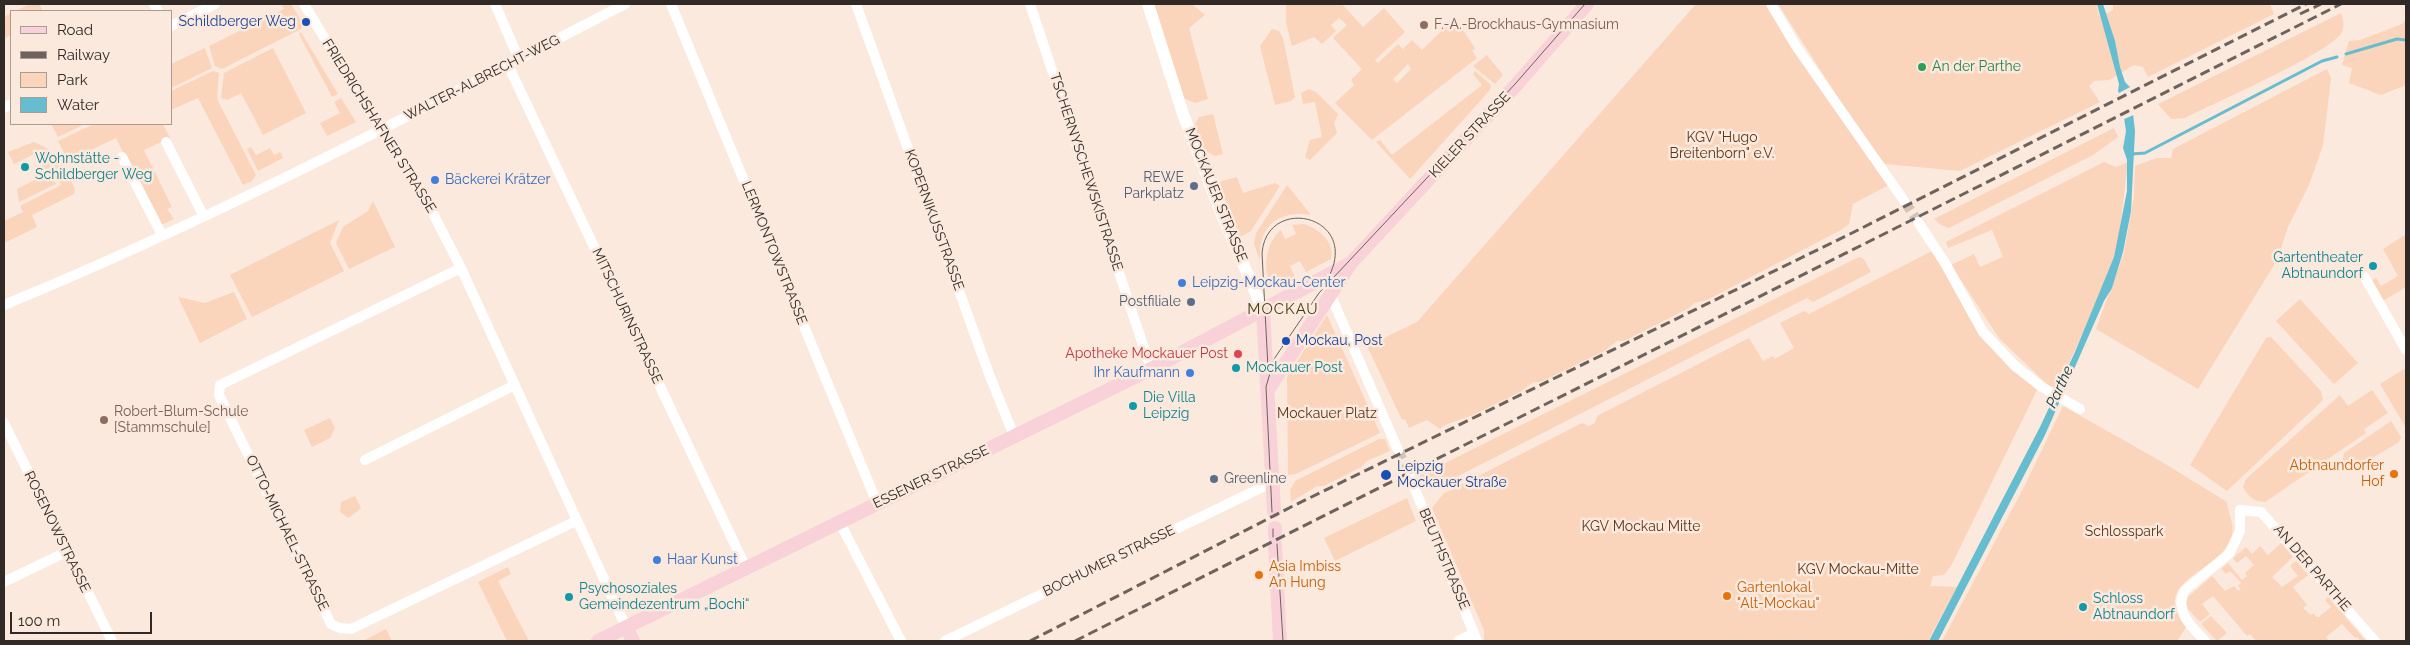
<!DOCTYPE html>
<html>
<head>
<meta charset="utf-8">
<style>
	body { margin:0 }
	#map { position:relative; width:2410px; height:645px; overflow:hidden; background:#fbe9dd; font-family:Raleway,sans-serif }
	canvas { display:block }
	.frame { position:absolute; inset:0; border:5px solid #302925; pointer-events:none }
	.legend { position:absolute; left:10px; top:10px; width:162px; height:115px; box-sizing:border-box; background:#fbe9dd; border:1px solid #aa9c93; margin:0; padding:6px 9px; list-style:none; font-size:15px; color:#302925 }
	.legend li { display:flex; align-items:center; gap:10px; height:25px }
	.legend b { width:25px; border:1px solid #aa9c93 }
	.scale { position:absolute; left:10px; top:612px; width:142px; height:22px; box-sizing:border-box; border:2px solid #302925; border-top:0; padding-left:6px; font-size:15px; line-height:18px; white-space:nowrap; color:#302925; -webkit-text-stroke:4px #fbe9dd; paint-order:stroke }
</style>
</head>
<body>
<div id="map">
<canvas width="2410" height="645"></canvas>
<div class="frame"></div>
<ul class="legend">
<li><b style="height:6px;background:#f8d2d8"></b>Road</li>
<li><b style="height:6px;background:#6d635c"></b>Railway</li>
<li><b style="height:14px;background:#fad5bb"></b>Park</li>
<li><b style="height:14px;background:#66bdcf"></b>Water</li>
</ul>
<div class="scale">100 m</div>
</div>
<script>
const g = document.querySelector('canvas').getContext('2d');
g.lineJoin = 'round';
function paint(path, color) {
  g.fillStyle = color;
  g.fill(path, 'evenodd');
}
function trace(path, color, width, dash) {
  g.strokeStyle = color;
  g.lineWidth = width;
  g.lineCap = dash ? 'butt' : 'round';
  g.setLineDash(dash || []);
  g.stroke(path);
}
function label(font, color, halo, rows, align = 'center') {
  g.font = font + ' Raleway,sans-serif';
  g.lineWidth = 5;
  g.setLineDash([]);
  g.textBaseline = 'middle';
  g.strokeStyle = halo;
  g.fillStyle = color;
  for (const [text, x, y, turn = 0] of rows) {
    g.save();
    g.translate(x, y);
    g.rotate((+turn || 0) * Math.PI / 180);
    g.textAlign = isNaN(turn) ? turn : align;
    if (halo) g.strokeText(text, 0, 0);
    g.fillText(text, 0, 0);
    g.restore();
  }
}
paint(new Path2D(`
	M30 4H39L43 11H15Z
	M281 4H291L303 24 301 29 222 69 215 66 209 46 284 9Z
	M1152 4H1192L1205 15 1189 28 1208 99 1195 103 1183 98Z
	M1286 4H1342L1363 27 1384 8 1405 32 1375 60 1378 63 1398 44 1403 49 1412 40 1422 50 1455 18 1475 48 1472 51 1477 58 1372 140 1335 103 1354 85 1351 80 1362 69 1333 38 1347 25 1339 18 1331 25 1336 31 1322 44 1314 37 1292 46 1286 23ZM1408 64 1411 69 1397 83 1393 79Z
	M1696 4H1766L1793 49 1889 185 1853 204 1849 224 1841 230 1707 300 1694 303 1689 308 1624 341H1617L1606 350 1541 382H1533L1522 391 1473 415 1445 425 1440 429 1427 420 1409 428 1405 419 1402 420 1367 346 1417 322Z
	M1778 4H2096L2100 17 2113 10V4H2270L2274 14 2148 77 2143 67 2134 65 2109 80 2094 81 2089 86 2100 102 1960 171 1885 164 1871 149Z
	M11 13V35L4 39V17Z
	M2341 13C2343 19 2345 25 2342 32 2334 51 2210 105 2185 118L2171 119 2158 104Z
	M2406 19V85L2381 95 2349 83 2352 68 2342 65 2349 41 2360 40 2402 24Z
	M1272 29 1279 31 1283 38 1295 97 1291 101 1275 105 1260 46Z
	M301 32 338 94 332 97 299 34Z
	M205 48 212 68 171 88V64Z
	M273 48 306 113 263 135 241 93 227 100 221 98 224 73Z
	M1487 55 1503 75 1495 84 1473 66Z
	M2327 69 2331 78 2323 145 2309 185 2288 227 2277 260 2198 389 2096 329 2124 253 2134 196 2135 166 2157 158H2171L2173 149Z
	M213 71 219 73 217 99 256 175 252 181 243 185 198 98 171 110V91Z
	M1475 71 1491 85 1490 90 1410 179 1376 142 1380 140 1392 155 1482 85 1473 74Z
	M1309 89 1316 92 1338 114 1334 123 1337 133 1310 160 1305 157 1310 140 1322 137 1315 102 1303 104 1301 93Z
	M341 98 356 122 327 136 320 123 340 113 334 102Z
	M1213 114 1223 154 1215 156 1204 150 1194 126 1199 117Z
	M51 124H85L58 137Z
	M94 124H163L170 138 144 150 172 207 167 209 174 219 159 226 116 138 68 161 58 141Z
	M2114 128 2118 137 2093 155 1949 228 1941 225 1934 219Z
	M34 142 49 149 52 157 49 170 45 171 36 153 14 164 8 152Z
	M251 147 256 155 270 148 274 155 280 152 283 158 258 171 247 149Z
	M57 153 75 189 74 194 32 215 37 227 4 243V221L23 212 20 206 61 185 52 168Z
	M2104 162 2116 167 2128 162 2117 252 2105 287 2055 392 1999 338 1951 265 1974 254 1980 267 2003 257 1992 230 1948 248 1946 242Z
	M50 172 56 184 19 202 17 189Z
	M1237 177 1243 193 1275 183 1280 186 1251 231 1240 237 1218 182Z
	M1287 185 1311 215C1278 210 1258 226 1260 260L1254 244 1256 233Z
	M373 201 395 247 349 269 336 243 343 227 368 211Z
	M339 220 330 243 344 271 252 317 230 275Z
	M1304 224C1319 229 1335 242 1331 259L1306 272 1300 261 1290 266 1295 277 1276 286 1270 283C1262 267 1267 241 1281 230L1285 239 1296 234 1292 225Z
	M2406 234V287L2383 301 2372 280 2376 278 2381 286 2398 276 2383 249Z
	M1932 251 1981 335 2015 371 2037 390 1951 566 1944 575 1933 576 1930 586 1957 587 1928 641H1484V630L1432 508 1443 494 1582 423 1589 426 1595 423 1597 416 1749 338 1763 361 1773 356 1775 359 1794 348 1780 323 1804 311 1809 314Z
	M1859 257 1864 259 1871 272 1813 302 1807 298 1431 490 1424 487 1419 476Z
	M234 292 247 319 200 343 178 297 205 303Z
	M2300 299 2358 363 2334 384 2276 321Z
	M1327 315 1380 433 1296 474 1288 475 1287 377Z
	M2271 337 2321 391 2323 400 2227 491 2190 465 2266 338Z
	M2404 369 2406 373V428L2380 384Z
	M2372 390 2388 413 2364 429 2366 433 2265 502C2253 501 2249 497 2243 487L2246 479 2340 395 2348 406Z
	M2063 406 2157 459 2227 502C2228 513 2235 525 2232 536 2223 572 2146 580 2187 626L2177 641H1942L2024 487Z
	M330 418 335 428 330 438 312 447 304 430Z
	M2391 421 2401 437 2399 442 2349 472 2342 464 2344 453Z
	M1379 439H1385L1390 451 1367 461 1361 467 1324 486H1317L1291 502 1290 490 1295 481Z
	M355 496 361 508 349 518 340 512 341 502Z
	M1407 498 1416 521 1335 561 1324 538Z
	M2281 543 2293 557 2272 577 2282 587 2298 576 2290 566 2296 561 2308 575 2293 587 2307 605 2303 608 2311 615 2314 613 2316 617H2319L2331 607 2325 600 2328 597 2366 641H2360L2357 637 2355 638 2342 624 2326 637 2329 641H2256L2250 634 2247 636 2213 596 2202 604 2210 614 2200 622 2188 609 2186 601 2188 597 2212 576 2225 591 2234 586 2238 591 2241 589 2238 586 2241 583 2230 571 2226 574 2221 569 2228 563 2242 580 2247 576 2245 573 2254 565 2246 556 2237 563 2233 558 2246 547 2252 554 2260 546 2268 555Z
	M508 567 511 574 498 581 529 641H507L478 582Z
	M2211 616 2227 633 2217 641 2201 624Z
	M386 629 392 641H363Z`), '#fad5bb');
paint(new Path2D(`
	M2097 4H2103L2115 41 2120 67 2125 82 2130 87 2135 131 2131 211 2123 252 2112 288 2104 301 2045 435 1938 641H1929L2040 427 2075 352 2114 257 2127 191V160L2123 148 2126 131 2121 97 2118 91 2119 84Z`), '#66bdcf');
paint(new Path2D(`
	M2132 86 2136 114 2122 120 2117 94Z`), '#fbe9dd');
trace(new Path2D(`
	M2346 54 2397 39 2406 40
	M2131 154 2145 153 2322 61 2337 57`), '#66bdcf', 3);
trace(new Path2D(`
	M1905 202 1918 222
	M1398 450 1410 477`), '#d2c3b8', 10, [10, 5]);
trace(new Path2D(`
	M154 4 158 11
	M304 4 343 69 422 192 461 268 626 627
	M495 4 519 59
	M671 4 877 503
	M856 4 989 374 1014 436
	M1030 4 1151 369
	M1771 4 1796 46 1905 202
	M171 26 215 4
	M508 65 746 568
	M4 108 11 104
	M166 142 203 215
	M122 157 162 235
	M1918 222 1945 263 1983 332 2015 366 2042 387 2080 409
	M461 268 220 385 219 395 331 624 340 628 351 629 576 521
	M2364 276 2406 350
	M1331 296 1398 450
	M4 305C216 218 421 110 625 4
	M4 423 112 641
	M365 460 515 385
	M1410 477 1477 641
	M839 521 901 641
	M4 582 66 552
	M945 641 1273 482
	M1458 641 1474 633
	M2205 641C2192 627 2173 611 2185 590L2229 554 2240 531V510L2261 512 2375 641`), '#fff', 10);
trace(new Path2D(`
	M1148 4 1183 114 1220 210 1263 310`), '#fff', 12);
trace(new Path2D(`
	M1263 310 1274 511
	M1268 390 1351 263 1517 84 1587 4
	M1275 528V536
	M1275 545 1280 641
	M626 627 633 641
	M598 641 1151 369 1351 263`), '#f8d2d8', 14);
trace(new Path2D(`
	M1268 368 1262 253C1267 193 1364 216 1327 280
	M1272 512 1266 387 1274 359 1319 293 1516 83 1585 4
	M1273 529V537
	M1277 544 1283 641`), '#6d635c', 1);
trace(new Path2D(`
	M2300 14 2321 4
	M1030 641 1293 506 1850 234 2306 4
	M1075 641 2341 4`), '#6d635c', 3, [10, 5]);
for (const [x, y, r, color] of [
	[306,22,5,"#1a4fb4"],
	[1424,25,5,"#8d6e63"],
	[1922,67,5,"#2e9e5b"],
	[25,167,5,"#0f9aa8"],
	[435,180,5,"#3f7fe0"],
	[1194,186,5,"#5c6f8a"],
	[2373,266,5,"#0f9aa8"],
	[1182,283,5,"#3f7fe0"],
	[1191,302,5,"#5c6f8a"],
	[1286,341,5,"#1a4fb4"],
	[1238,354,5,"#e0444e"],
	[1236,368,5,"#0f9aa8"],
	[1190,373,5,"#3f7fe0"],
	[1133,406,5,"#0f9aa8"],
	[104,420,5,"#8d6e63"],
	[2394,474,5,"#e8710a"],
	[1386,475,6,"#1a4fb4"],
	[1214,479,5,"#5c6f8a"],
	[657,560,5,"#3f7fe0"],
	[1259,575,5,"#e8710a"],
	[1727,596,5,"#e8710a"],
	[569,597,5,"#0f9aa8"],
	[2083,607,5,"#0f9aa8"]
]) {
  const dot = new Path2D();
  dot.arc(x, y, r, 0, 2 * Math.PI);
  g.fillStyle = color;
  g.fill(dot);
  trace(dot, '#fbe9dd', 2);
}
label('14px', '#164399', '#fbe9dd', [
	["Schildberger Weg",296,22,"right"],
	["Mockau, Post",1296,341],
	["Leipzig",1397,467],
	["Mockauer Straße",1397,483]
], 'left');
label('14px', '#785e54', '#fbe9dd', [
	["F.-A.-Brockhaus-Gymnasium",1434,25],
	["Robert-Blum-Schule",114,412],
	["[Stammschule]",114,428]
], 'left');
label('14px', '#27864d', '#fbe9dd', [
	["An der Parthe",1932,67]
], 'left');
label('14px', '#302925', '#fbe9dd', [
	["WALTER-ALBRECHT-WEG",482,78,-27],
	["FRIEDRICHSHAFNER STRASSE",379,126,58],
	["KIELER STRASSE",1470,135,-47],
	["TSCHERNYSCHEWSKISTRASSE",1086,172,72],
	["MOCKAUER STRASSE",1216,195,68],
	["KOPERNIKUSSTRASSE",934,220,70],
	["LERMONTOWSTRASSE",774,253,68],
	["MITSCHURINSTRASSE",627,316,65],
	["ESSENER STRASSE",931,477,-26],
	["ROSENOWSTRASSE",57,532,64],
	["OTTO-MICHAEL-STRASSE",287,533,64],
	["BEUTHSTRASSE",1444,559,67],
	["BOCHUMER STRASSE",1109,561,-26],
	["AN DER PARTHE",2312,568,49]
]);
label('14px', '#5c3617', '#fbe9dd', [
	["KGV \"Hugo",1722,138],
	["Breitenborn\" e.V.",1722,154],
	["Mockauer Platz",1327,414],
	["KGV Mockau Mitte",1641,527],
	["Schlosspark",2124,532],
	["KGV Mockau-Mitte",1858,570]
]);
label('14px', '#0d838f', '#fbe9dd', [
	["Wohnstätte -",35,159],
	["Schildberger Weg",35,175],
	["Gartentheater",2363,258,"right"],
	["Abtnaundorf",2363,274,"right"],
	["Mockauer Post",1246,368],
	["Die Villa",1143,398],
	["Leipzig",1143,414],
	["Psychosoziales",579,589],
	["Gemeindezentrum „Bochi“",579,605],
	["Schloss",2093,599],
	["Abtnaundorf",2093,615]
], 'left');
label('14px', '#4e5e75', '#fbe9dd', [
	["REWE",1184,178],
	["Parkplatz",1184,194],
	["Postfiliale",1181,302],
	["Greenline",1224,479,"left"]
], 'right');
label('14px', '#366cbe', '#fbe9dd', [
	["Bäckerei Krätzer",445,180],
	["Leipzig-Mockau-Center",1192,283],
	["Ihr Kaufmann",1180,373,"right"],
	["Haar Kunst",667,560]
], 'left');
label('14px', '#be3a42', '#fbe9dd', [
	["Apotheke Mockauer Post",1228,354]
], 'right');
label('14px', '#c56008', '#fbe9dd', [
	["Abtnaundorfer",2384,466,"right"],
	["Hof",2384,482,"right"],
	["Asia Imbiss",1269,567],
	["An Hung",1269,583],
	["Gartenlokal",1737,588],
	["\"Alt-Mockau\"",1737,604]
], 'left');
g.letterSpacing = '1px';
label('15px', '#413e15', '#fbe9dd', [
	["MOCKAU",1283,309]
]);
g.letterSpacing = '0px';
label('italic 15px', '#09353c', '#fbe9dd', [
	["Parthe",2060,387,-65]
]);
</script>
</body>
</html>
